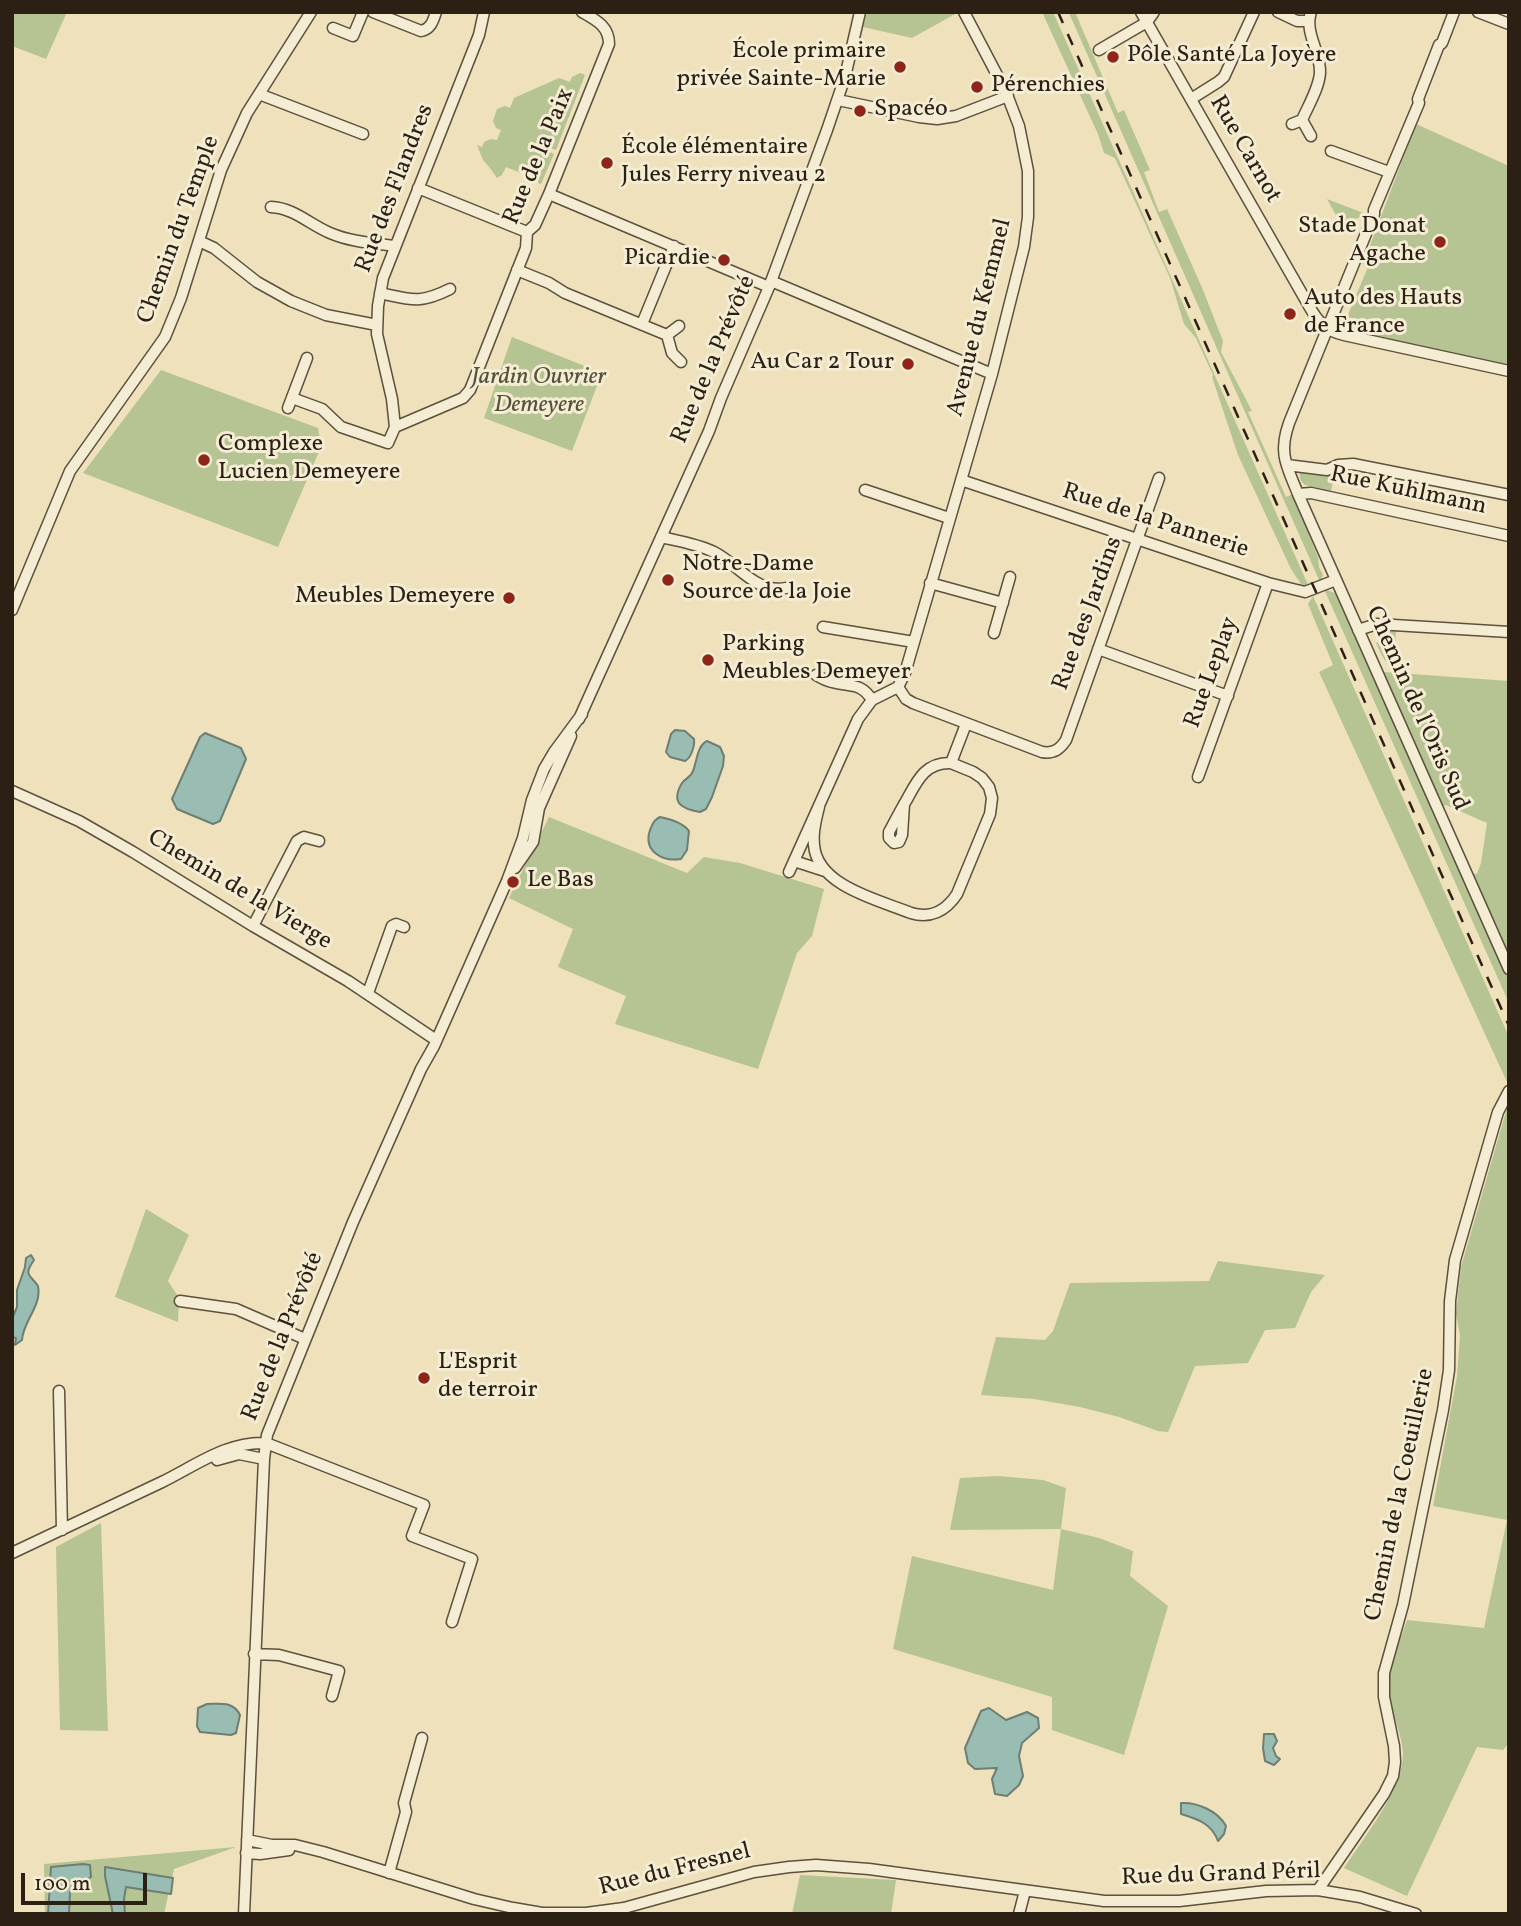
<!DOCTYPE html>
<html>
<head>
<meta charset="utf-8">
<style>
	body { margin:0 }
	#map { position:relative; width:1521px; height:1926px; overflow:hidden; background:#eee1bb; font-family:Vollkorn,serif }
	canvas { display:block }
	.frame { position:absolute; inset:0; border:14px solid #2c2014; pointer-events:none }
	.scale { position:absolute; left:21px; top:1873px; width:126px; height:32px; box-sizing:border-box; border:4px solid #2c2014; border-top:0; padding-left:9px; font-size:21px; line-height:24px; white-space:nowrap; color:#2c2014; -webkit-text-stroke:5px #f4ecd3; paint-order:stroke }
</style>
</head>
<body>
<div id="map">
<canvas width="1521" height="1926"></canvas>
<div class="frame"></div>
<div class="scale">100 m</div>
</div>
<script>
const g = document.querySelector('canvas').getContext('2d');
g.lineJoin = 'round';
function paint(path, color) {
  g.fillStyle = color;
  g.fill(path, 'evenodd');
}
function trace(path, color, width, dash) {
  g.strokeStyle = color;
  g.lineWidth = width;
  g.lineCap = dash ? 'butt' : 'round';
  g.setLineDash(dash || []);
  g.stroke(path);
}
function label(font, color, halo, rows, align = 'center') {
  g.font = font + ' Vollkorn,serif';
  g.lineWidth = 6;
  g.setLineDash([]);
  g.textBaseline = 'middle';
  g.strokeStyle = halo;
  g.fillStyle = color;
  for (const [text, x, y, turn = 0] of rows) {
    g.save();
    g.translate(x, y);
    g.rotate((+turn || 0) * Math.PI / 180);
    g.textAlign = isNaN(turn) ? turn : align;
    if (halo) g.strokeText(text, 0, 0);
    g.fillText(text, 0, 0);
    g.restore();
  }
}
paint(new Path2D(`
	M12 12H67L46 59 12 46Z
	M867 12H956L957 13 912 38 863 27Z
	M1042 12H1053L1309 587 1301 584 1291 569 1238 455 1212 377 1213 375 1196 338 1184 324 1170 278 1115 158 1104 153 1098 134Z
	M1075 12 1118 113 1124 110 1150 170 1144 172 1159 212 1167 209 1203 290 1223 341 1221 352 1252 411 1248 412 1286 497 1293 494 1318 557 1319 567 1323 575 1320 582 1069 13Z
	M580 73 585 75 556 150 550 148 548 151 554 154 541 184 538 183V180L506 167 502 175 497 178 490 168 483 160 477 145 482 147 484 142 491 139 497 140 501 130 496 128 493 121 497 109 505 106 510 108 514 98 559 78 570 82 572 77Z
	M1416 124 1509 166V366L1342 329 1368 267 1363 264Z
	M1327 199 1366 214V215L1341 224Z
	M512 337 602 373 572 451 484 418Z
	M161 370 318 428 321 447 278 547 83 473Z
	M1302 470 1324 475 1335 472 1331 491 1305 485 1301 481 1299 472Z
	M1324 589 1335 593 1370 671 1509 681V1003ZM1446 805 1487 823 1481 863 1477 874 1469 873 1441 807Z
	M1313 596 1509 1037V1081L1507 1082 1319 672 1333 665 1308 604Z
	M1376 629 1396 630 1394 664C1383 664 1381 652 1376 643L1382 640Z
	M549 817 687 873 704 857 740 863 824 889 812 936 797 953 758 1069 615 1024 626 996 558 967 573 929 509 898Z
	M1509 1101V1743L1503 1750 1477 1747 1407 1896 1344 1868C1363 1839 1402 1790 1403 1755 1403 1732 1388 1710 1389 1687 1389 1664 1400 1641 1407 1620L1484 1628 1507 1520 1433 1506 1457 1376 1460 1335 1456 1314 1461 1267Z
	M146 1209 189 1235 168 1281 179 1298 178 1322 115 1297Z
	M1218 1261 1325 1275 1311 1292 1295 1328 1265 1330 1248 1363 1195 1366 1168 1432 1158 1431 1119 1417 1080 1407 1034 1399 981 1395 996 1337 1045 1340 1053 1331 1070 1283 1209 1281Z
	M998 1476 1043 1480 1066 1488 1061 1529 1099 1538 1133 1551 1130 1576 1168 1606 1124 1755 1052 1730V1697L893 1649 912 1556 1053 1590 1061 1529 950 1530 960 1478Z
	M101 1523 108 1731 60 1730 56 1547Z
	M236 1847 174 1869 164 1914H45L44 1864Z
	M800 1875 896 1880 891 1914H792Z`), '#b6c392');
const water = new Path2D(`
	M675 730 685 731 694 739C695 746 691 758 685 761L670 757 666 752 671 734Z
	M205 733 241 748 246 759 220 821 213 824 177 809 172 799 200 737Z
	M707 741 720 747 724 756 723 766 712 797 706 809 700 812C682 809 670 803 682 783 686 778 691 777 693 771 697 761 697 746 707 741Z
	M660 817C670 819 683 823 689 831L687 850 681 859C662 862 643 851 650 830 653 823 654 820 660 817Z
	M31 1255 34 1260C23 1276 30 1274 38 1286 42 1306 23 1321 22 1340L15 1345 16 1338 12 1337V1319L17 1307V1290L25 1267 26 1258Z
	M207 1704C220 1704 233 1701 240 1715L236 1733 231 1735 200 1732 197 1726 198 1708Z
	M989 1708 1006 1720 1027 1712 1038 1718 1039 1728 1022 1743 1019 1756 1023 1776 1019 1785 1007 1796 995 1794 992 1779 997 1768 975 1769 968 1763 965 1748 981 1711Z
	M1264 1734H1274L1277 1741 1273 1748 1276 1756 1280 1759 1274 1765 1265 1761 1263 1748Z
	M1181 1803C1197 1802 1218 1811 1226 1826L1224 1834 1218 1841C1212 1824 1198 1819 1181 1814Z
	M83 1864 90 1865 91 1877 70 1892 69 1914H48L51 1867Z
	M105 1867 173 1878 171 1894 126 1887 124 1899 125 1914H113L105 1876Z`);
paint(water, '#99bdb3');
trace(water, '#6d7e73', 2);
const minor = new Path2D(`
	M373 12 421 31C431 29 433 21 436 12
	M964 12 1006 92 1019 126 1028 171V217L1024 247 992 374 905 673 898 687 906 699 913 703 1042 752C1054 754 1060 749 1066 740L1159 478
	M1141 12 1309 306C1318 322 1326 331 1344 335L1509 371
	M1278 12 1297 21H1308
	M1454 12 1442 43 1439 45 1418 99 1419 103 1374 210V214L1289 423C1278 454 1287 466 1298 494L1509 969
	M1478 12 1509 24
	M333 28 353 36 363 12
	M1099 50 1147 22 1154 12
	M259 94 363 134
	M1191 99 1218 82 1224 77 1254 12
	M838 100 919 117 937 119 956 116 1008 96
	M1302 120C1308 106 1319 88 1320 73 1321 52 1304 33 1311 12
	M1292 124 1302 120 1311 136
	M1331 151 1389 172
	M418 188 527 232
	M549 194 769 287
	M271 207C294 208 309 224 330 233 351 242 373 243 395 246
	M527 232 535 225 549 194 609 44C609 26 596 20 582 12
	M199 241 214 248 257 282 291 301 326 315 377 325
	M517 270 549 283 565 293 667 335
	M771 281 992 374
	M380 293C412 300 420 304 450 289
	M642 324 674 246
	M679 326 667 335 672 353 681 362
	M292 398 322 409 341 427 388 443 395 427 463 398 470 390 526 248 527 232
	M288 408 307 358
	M395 427 392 399 377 334 378 306 383 278 479 35 484 12
	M1287 465 1327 470 1338 465 1353 464 1509 495
	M961 480 1268 583 1305 592 1336 580
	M865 490 949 518
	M1298 494 1311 493 1509 536
	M661 537C679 541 698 544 714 552 738 564 756 594 786 588
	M930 583 1003 603
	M12 610 70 471 165 337 181 298 221 170 247 113 311 12
	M823 627 914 642
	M1358 630 1377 624 1509 632
	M994 633 1010 577
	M1098 649 1228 696
	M816 675C821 678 827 681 832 682 850 687 861 682 872 700L898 687
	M579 719 709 431 721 398 769 287 827 130 845 77 860 12
	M1198 777 1268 583
	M12 791 79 821 133 852 253 926 348 981 436 1040
	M904 804 902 835 899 842 894 843 889 838V832C895 821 900 811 906 801 917 781 925 762 951 763L966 724
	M819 807C816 819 812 832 814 845 817 886 879 900 911 913 930 919 946 911 957 894L990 814 992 798 989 787 982 778 973 772 951 763
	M515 868 533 842 539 808 571 736
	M825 871 794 861 858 719 872 700
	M789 872 794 861
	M253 926 297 841 304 837 319 841
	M368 993 392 926 396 924 404 927
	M180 1301 236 1309 305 1339
	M59 1391 62 1530
	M217 1460 239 1454 264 1459
	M12 1553C62 1529 112 1506 162 1482 195 1466 227 1441 266 1443L424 1505 412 1536 472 1559 452 1622
	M254 1654 279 1655 339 1671 332 1696
	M247 1840 272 1845H295L323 1852 474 1899 513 1908 542 1913H586L624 1908 754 1872 789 1867 816 1865 869 1869 1104 1901H1179L1266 1891 1318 1890 1360 1897 1416 1914
	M246 1853 260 1854 289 1850
	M389 1873 406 1812 404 1803 422 1738
	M1318 1890 1384 1794 1393 1776 1395 1762 1394 1746 1384 1697V1673L1403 1605 1443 1410 1449 1370 1450 1301 1455 1260 1498 1112 1509 1091
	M244 1914 264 1459 267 1435 353 1222 421 1069 434 1046 507 881 523 838 532 800 544 769 554 752 582 714
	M1019 1914 1025 1891`);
trace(minor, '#5c503e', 13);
trace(minor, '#f4ecd3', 10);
trace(new Path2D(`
	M1058 12 1509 1026`), '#2c2014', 2.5, [12, 12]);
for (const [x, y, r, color] of [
	[1113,57,7,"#8f2418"],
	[900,67,7,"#8f2418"],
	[977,87,7,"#8f2418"],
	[860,111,7,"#8f2418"],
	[607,163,7,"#8f2418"],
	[1440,242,7,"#8f2418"],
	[724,260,7,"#8f2418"],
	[1290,314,7,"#8f2418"],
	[908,364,7,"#8f2418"],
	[204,460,7,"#8f2418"],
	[668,580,7,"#8f2418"],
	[509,598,7,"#8f2418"],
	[708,660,7,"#8f2418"],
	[513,882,7,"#8f2418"],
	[424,1378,7,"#8f2418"]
]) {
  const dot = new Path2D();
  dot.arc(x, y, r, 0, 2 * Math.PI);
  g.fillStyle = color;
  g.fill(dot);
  trace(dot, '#f4ecd3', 2.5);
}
label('24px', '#2c2014', '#f4ecd3', [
	["École primaire",886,53,"right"],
	["privée Sainte-Marie",886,81,"right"],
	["Pôle Santé La Joyère",1127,57],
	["Pérenchies",991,87],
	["Spacéo",874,111],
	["École élémentaire",621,149],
	["Jules Ferry niveau 2",621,177],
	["Stade Donat",1426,228,"right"],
	["Agache",1426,256,"right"],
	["Picardie",710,260,"right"],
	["Auto des Hauts",1304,300],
	["de France",1304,328],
	["Au Car 2 Tour",894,364,"right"],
	["Complexe",218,446],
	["Lucien Demeyere",218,474],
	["Notre-Dame",682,566],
	["Source de la Joie",682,594],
	["Meubles Demeyere",495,598,"right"],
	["Parking",722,646],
	["Meubles Demeyer",722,674],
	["Le Bas",527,882],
	["L'Esprit",438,1364],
	["de terroir",438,1392]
], 'left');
label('24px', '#2c2014', '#f4ecd3', [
	["Rue Carnot",1244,150,60],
	["Rue de la Paix",540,157,-67],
	["Rue des Flandres",396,189,-69],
	["Chemin du Temple",180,230,-70],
	["Avenue du Kemmel",981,318,-76],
	["Rue de la Prévôté",715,360,-67],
	["Rue Kuhlmann",1408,492,12],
	["Rue de la Pannerie",1155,522,18],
	["Rue des Jardins",1089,614,-70],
	["Rue Leplay",1213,673,-70],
	["Chemin de l'Oris Sud",1416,709,66],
	["Chemin de la Vierge",239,891,31],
	["Rue de la Prévôté",284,1337,-68],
	["Chemin de la Coeuillerie",1401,1495,-78],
	["Rue du Fresnel",675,1871,-14],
	["Rue du Grand Péril",1221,1876,-2]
]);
label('italic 24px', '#55513a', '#f4ecd3', [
	["Jardin Ouvrier",539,379],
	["Demeyere",539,407]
]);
</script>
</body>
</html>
